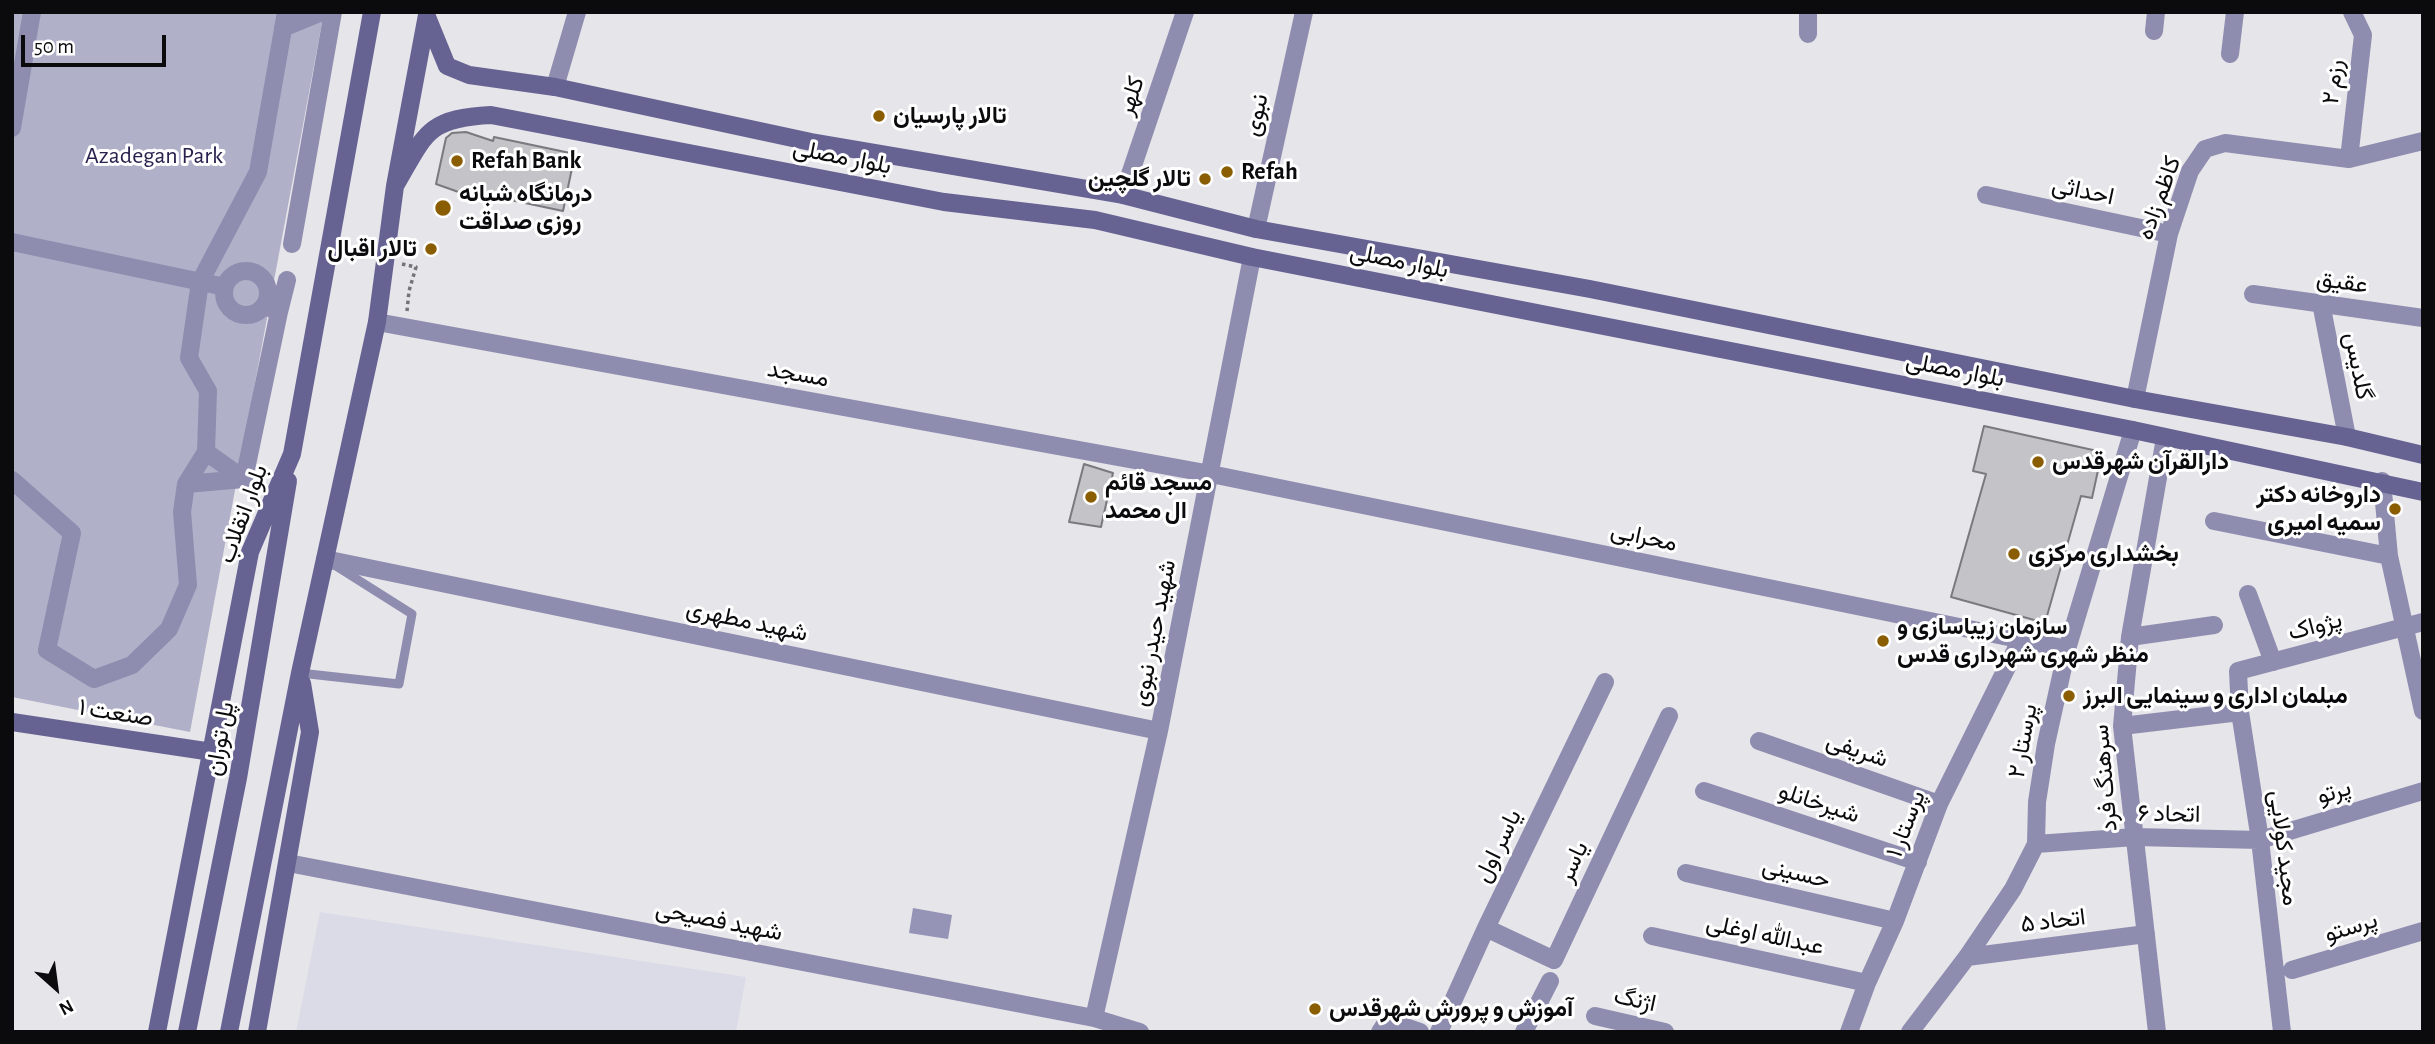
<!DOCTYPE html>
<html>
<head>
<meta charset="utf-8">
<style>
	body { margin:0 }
	#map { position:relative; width:2435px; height:1044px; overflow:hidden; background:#e5e5ea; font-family:"Alegreya Sans",sans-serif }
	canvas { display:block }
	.frame { position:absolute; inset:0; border:14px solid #0b0b0d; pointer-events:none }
	.north { position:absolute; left:21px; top:953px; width:70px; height:70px; -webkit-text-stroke:5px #fff; paint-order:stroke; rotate:152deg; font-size:19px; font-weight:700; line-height:28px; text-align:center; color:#0b0b0d }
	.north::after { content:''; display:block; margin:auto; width:24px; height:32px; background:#0b0b0d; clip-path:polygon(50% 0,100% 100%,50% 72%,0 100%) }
	.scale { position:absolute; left:21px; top:35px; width:145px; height:32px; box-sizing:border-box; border:4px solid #0b0b0d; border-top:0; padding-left:9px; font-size:21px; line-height:24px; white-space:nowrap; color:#0b0b0d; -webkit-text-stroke:5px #fff; paint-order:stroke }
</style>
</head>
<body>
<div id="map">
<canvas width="2435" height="1044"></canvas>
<div class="frame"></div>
<div class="north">N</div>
<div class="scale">50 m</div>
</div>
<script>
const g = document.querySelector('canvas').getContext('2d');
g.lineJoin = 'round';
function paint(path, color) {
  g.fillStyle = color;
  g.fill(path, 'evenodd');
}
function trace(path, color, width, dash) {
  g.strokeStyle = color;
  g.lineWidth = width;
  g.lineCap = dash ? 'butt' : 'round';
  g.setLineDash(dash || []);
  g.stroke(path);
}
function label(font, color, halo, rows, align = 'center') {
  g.font = font + ' "Alegreya Sans",Vazirmatn,sans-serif';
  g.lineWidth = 6;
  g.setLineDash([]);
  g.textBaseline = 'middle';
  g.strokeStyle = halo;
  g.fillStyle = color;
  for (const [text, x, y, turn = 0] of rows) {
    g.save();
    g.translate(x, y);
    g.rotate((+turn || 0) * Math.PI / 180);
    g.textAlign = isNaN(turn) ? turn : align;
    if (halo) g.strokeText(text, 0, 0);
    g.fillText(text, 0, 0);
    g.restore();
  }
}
paint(new Path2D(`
	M320 912 746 977 736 1032H296Z`), '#dbdbe8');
paint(new Path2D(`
	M12 12H324L190 732 12 697Z`), '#b0b0c8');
paint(new Path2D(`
	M913 908 952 915 948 939 909 933Z`), '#9594b6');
const building = new Path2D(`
	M466 132 493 141 494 137 575 154 563 211 468 191 467 195 436 184 446 138 452 133Z
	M1984 426 2102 452 2092 498 2081 496 2045 623 1951 597 1986 474 1973 471Z
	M1084 464 1113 473 1101 527 1069 522Z`);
paint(building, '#c3c3c8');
trace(building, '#79797e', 2);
trace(new Path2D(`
	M347 254 367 258
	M402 264 416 267 409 291 407 311`), '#747478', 3.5, [3.5, 3.5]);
trace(new Path2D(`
	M300 673 399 684 412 614 336 566`), '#8f8daf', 9);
trace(new Path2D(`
	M1808 12V34
	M283 28 322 12
	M2154 31 2156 12
	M2230 54 2235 12
	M555 87 577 12
	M12 128 32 12
	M2349 159 2363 35 2352 12
	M1123 195 1185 12
	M1986 195 2169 234
	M1256 229 1304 12
	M12 242 225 287
	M292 244 333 12
	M224 293a22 22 0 1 1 44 0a22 22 0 1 1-44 0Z
	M2253 294 2423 318
	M2321 303 2347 437
	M270 308 279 312 287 280
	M377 322 1211 474 2067 649
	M2135 399 2169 234 2190 171 2205 149 2225 143 2349 159 2423 141
	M206 452 208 391 189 358 200 282 258 172 286 12
	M12 480 72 533 47 650 94 679 132 665 169 629 188 585 182 512 186 484 206 452 244 479 279 312
	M2382 481 2389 556 2423 711
	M186 484 244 479
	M2214 521 2389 556
	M325 559 1159 731
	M2248 594 2273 662
	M2130 637 2214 625
	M2122 726 2240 712
	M1759 741 1939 804
	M1704 791 1918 862
	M2036 844 2135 837 2260 840 2423 791
	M288 863 1094 1018 1140 1032
	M1686 873 1895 921
	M1486 928 1554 960 1669 716
	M1652 936 1867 983
	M1967 957 2146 934
	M2292 970 2423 931
	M1595 1016 1665 1032
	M1094 1018 1159 731 1252 257
	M1380 1032 1386 1023H1394L1420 1032
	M1439 1032 1486 928 1605 682
	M1524 1032 1550 981
	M1849 1032 1867 983 1895 921 1939 804 2021 639
	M1910 1032 1967 957 2013 889 2036 844 2037 802 2046 744 2067 649 2133 430
	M2157 1032 2122 726 2130 637 2165 438
	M2282 1032 2260 840 2240 712 2238 671 2423 622`), '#8f8daf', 18);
trace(new Path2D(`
	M427 17 447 66 469 75 555 87 811 142 1123 195 1256 229 1590 289 2135 399 2347 437 2423 455
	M395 186C425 135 426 118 491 115L944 202 1095 220 1252 257 2133 430 2423 492
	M12 722 212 752
	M157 1032 250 552 292 454 372 12
	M187 1032 238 778 288 481
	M229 1032 300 673 377 322 395 186 427 15
	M257 1032 310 732 302 683`), '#666292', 18);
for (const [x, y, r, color] of [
	[879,116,7,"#8a5e00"],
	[457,161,7,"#8a5e00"],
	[1227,172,7,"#8a5e00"],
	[1205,179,7,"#8a5e00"],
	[443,208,9,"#8a5e00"],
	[431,249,7,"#8a5e00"],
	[2038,462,7,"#8a5e00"],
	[1091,497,7,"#8a5e00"],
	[2395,509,7,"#8a5e00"],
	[2014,554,7,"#8a5e00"],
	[1883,641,7,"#8a5e00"],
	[2069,696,7,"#8a5e00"],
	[1315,1009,7,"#8a5e00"]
]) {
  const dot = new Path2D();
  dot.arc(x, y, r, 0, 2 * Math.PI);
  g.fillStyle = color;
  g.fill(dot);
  trace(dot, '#fff', 2.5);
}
label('24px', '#0b0b0d', '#fff', [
	["رزم ۲",2333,82,-84],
	["کلهر",1131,96,-71],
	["نبوی",1256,115,-77],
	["بلوار مصلی",842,157,11],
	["احداثی",2083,191,12],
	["کاظم زاده",2159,198,-70],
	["بلوار مصلی",1399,261,11],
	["عقیق",2342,282,8],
	["گلدیس",2358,366,79],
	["بلوار مصلی",1955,370,11],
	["مسجد",798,374,10],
	["بلوار انقلاب",243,514,-70],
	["محرابی",1644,537,12],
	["شهید مطهری",747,621,12],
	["پژواک",2315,626,-15],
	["شهید حیدر نبوی",1154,633,-79],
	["صنعت ۱",116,713,9],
	["پل توران",220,739,-80],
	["پرستار ۲",2023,741,-80],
	["شریفی",1857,750,19],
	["سرهنگ فرد",2105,778,-95],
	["پرتو",2334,792,-17],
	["شیرخانلو",1819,803,18],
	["اتحاد ۶",2169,814,1],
	["پرستار ۱",1906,824,-69],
	["یاسر اول",1498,846,-64],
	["مجید کولایی",2284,848,83],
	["یاسر",1573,862,-65],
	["حسینی",1796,873,13],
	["شهید فصیحی",719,921,11],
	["اتحاد ۵",2053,921,-7],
	["پرستو",2351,927,-17],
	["عبدالله اوغلی",1765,935,12],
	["اژنگ",1635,1000,12]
]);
label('bold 24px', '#0b0b0d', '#fff', [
	["تالار پارسیان",893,116],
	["Refah Bank",471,161],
	["Refah",1241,172],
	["تالار گلچین",1191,179,"right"],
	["درمانگاه شبانه",459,194],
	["روزی صداقت",459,222],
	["تالار اقبال",417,249,"right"],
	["دارالقرآن شهرقدس",2052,462],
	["مسجد قائم",1105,483],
	["ال محمد",1105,511],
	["داروخانه دکتر",2381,495,"right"],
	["سمیه امیری",2381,523,"right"],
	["بخشداری مرکزی",2028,554],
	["سازمان زیباسازی و",1897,627],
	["منظر شهری شهرداری قدس",1897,655],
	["مبلمان اداری و سینمایی البرز",2083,696],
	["آموزش و پرورش شهرقدس",1329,1009]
], 'left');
label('24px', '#28214e', '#fff', [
	["Azadegan Park",154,156]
]);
</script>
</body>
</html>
